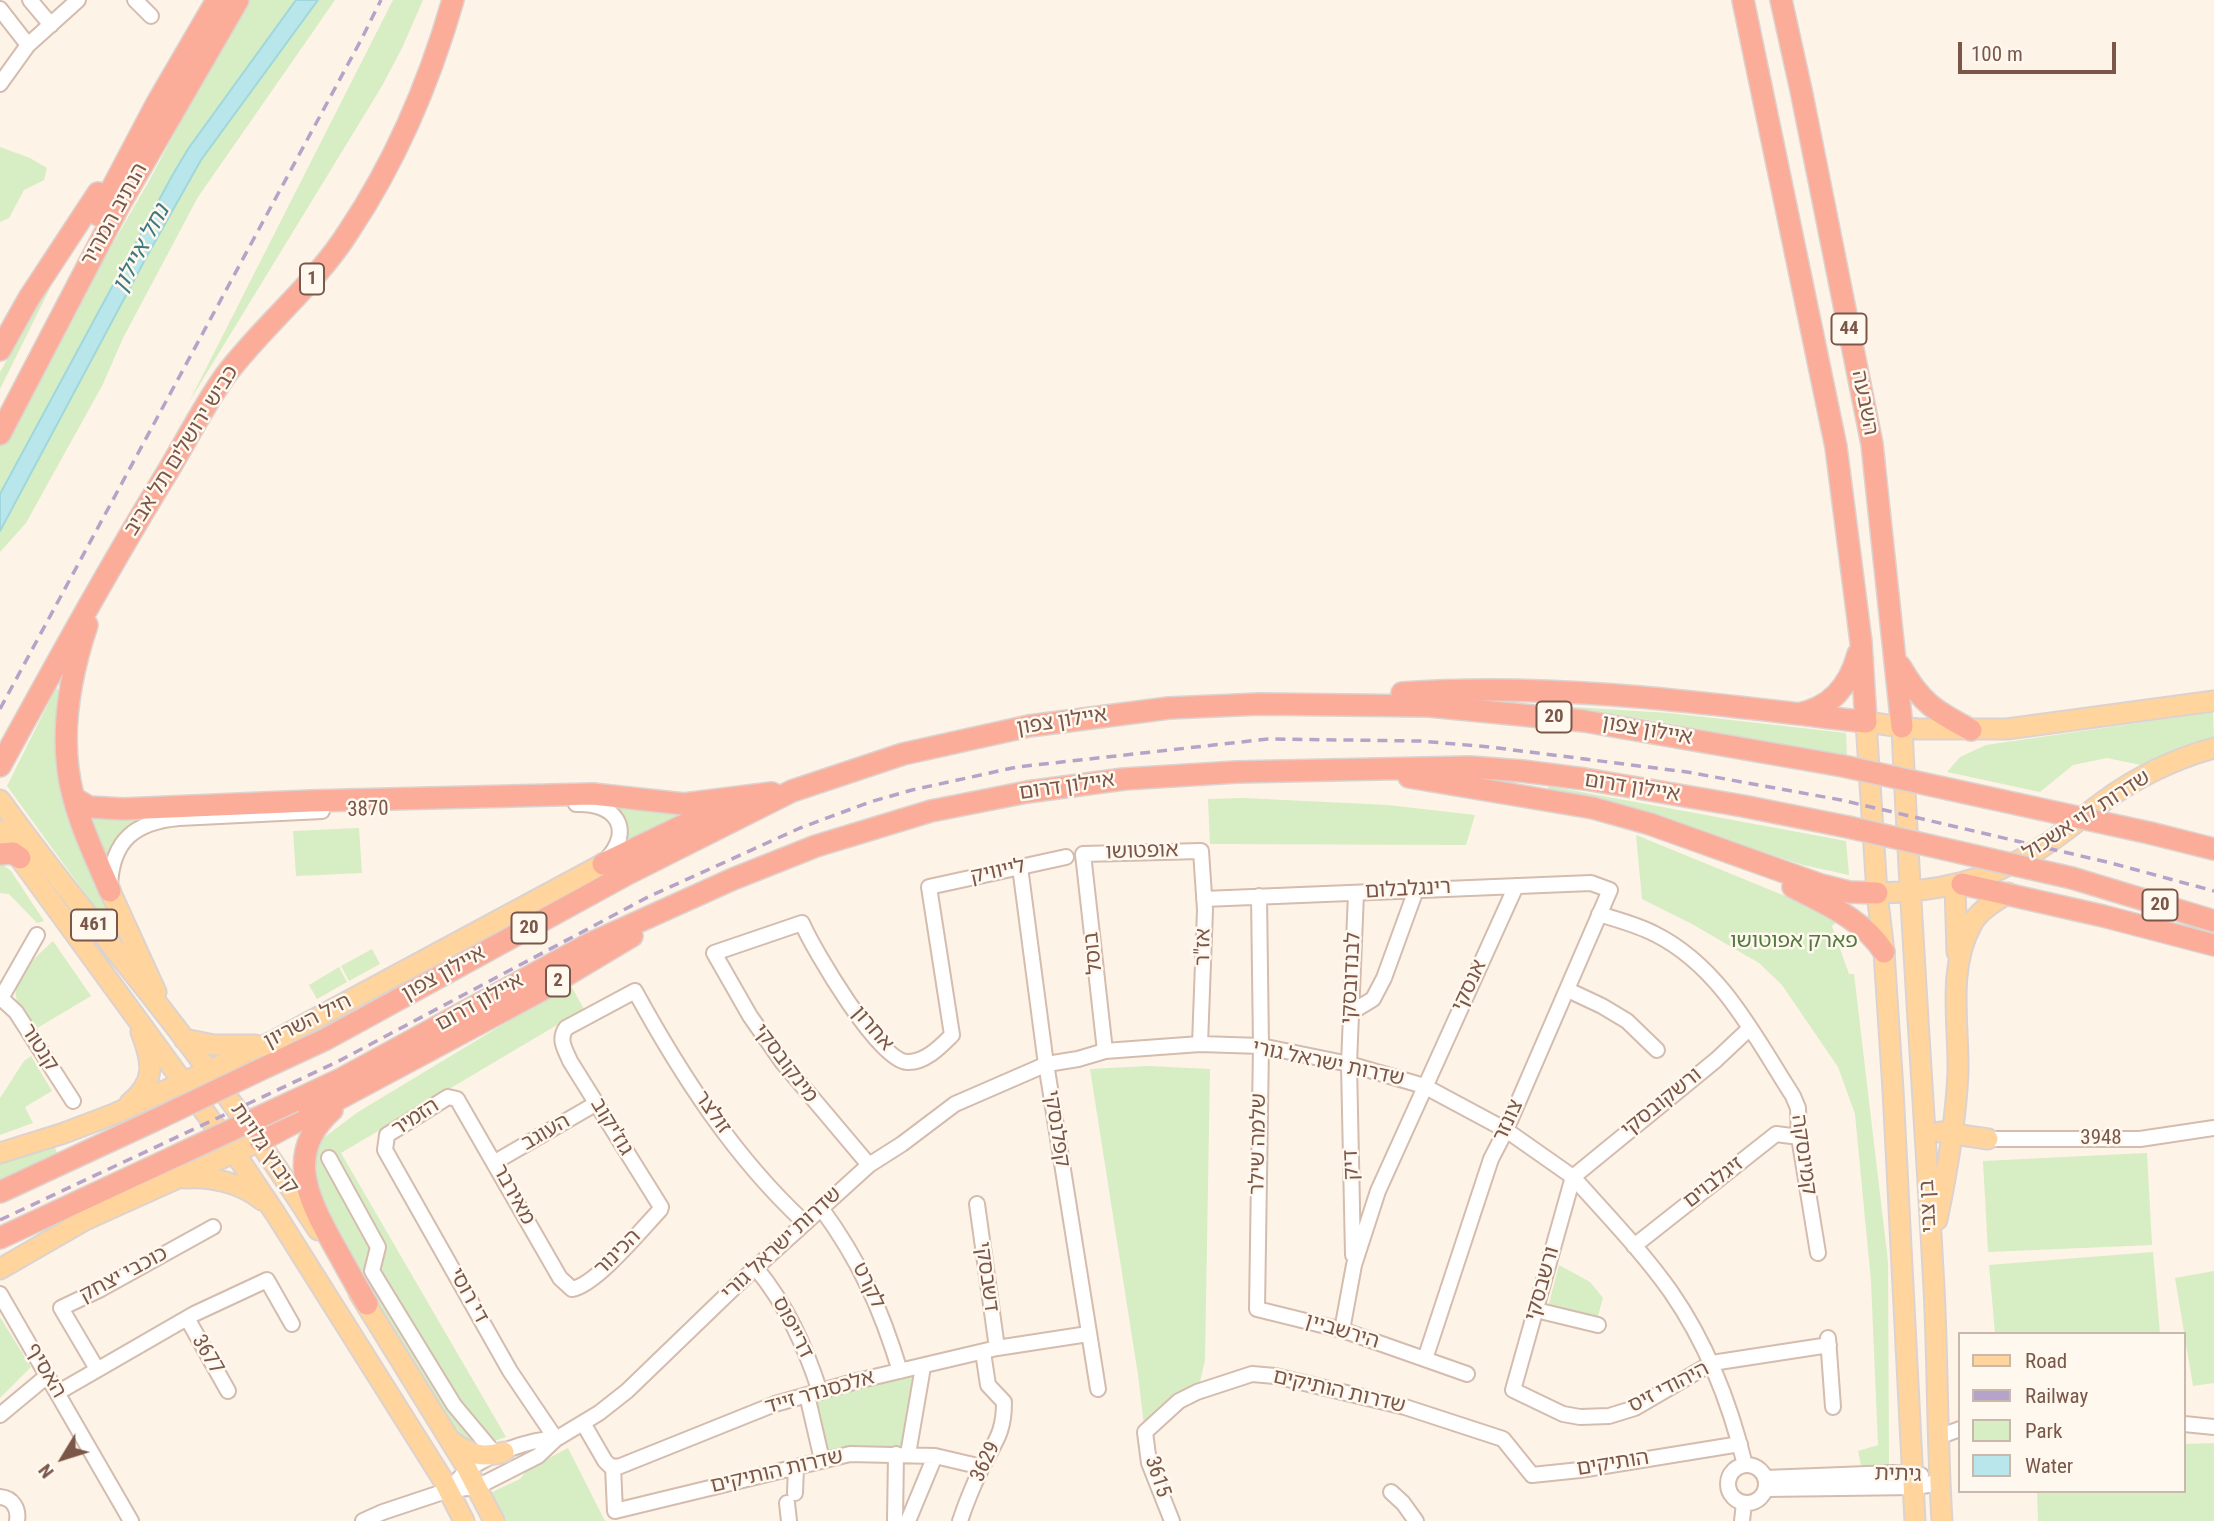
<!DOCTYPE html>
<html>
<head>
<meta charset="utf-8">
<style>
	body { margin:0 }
	#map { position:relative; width:2214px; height:1521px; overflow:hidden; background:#fef3e7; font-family:"Roboto Condensed",sans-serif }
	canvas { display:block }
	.legend { position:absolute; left:1958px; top:1332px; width:228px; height:161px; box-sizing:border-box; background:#fff8ef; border:2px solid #cab8ad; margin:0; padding:9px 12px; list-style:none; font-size:21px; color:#7a5749 }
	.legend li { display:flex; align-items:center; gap:14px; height:35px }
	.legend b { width:35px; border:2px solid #cab8ad }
	.north { position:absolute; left:28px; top:1423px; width:70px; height:70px; -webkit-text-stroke:5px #fff8ef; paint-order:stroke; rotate:232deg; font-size:19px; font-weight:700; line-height:28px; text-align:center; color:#7a5749 }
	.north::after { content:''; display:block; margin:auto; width:24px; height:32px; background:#7a5749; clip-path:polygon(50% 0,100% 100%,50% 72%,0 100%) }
	.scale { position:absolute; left:1958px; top:42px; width:158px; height:32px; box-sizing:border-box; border:4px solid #7a5749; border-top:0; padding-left:9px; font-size:21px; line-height:24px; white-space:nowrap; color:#7a5749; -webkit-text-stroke:5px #fff8ef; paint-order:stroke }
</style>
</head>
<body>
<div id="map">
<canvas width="2214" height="1521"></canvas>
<ul class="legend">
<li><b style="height:9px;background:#ffd49d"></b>Road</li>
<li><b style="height:9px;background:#b5a3c9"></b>Railway</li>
<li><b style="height:19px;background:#d7edc4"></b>Park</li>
<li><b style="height:19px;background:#b9e6ea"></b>Water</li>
</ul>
<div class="north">N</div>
<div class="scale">100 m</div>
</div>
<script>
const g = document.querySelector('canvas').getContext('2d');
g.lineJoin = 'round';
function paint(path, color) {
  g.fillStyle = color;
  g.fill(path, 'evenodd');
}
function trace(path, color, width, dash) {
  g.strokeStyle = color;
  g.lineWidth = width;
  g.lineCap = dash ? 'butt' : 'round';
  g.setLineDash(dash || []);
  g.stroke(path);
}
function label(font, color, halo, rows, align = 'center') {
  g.font = font + ' "Roboto Condensed","Noto Sans Hebrew",sans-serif';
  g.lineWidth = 5;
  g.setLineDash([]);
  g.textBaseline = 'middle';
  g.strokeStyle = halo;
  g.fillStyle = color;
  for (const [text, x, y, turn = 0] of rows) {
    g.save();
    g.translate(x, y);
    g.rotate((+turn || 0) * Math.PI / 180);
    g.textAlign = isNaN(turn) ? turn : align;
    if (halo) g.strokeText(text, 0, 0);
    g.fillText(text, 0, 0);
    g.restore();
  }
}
paint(new Path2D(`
	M246 0H296L262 49 54 396 0 494V445L22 401 149 181Z
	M318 0H335L198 197 123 338 103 384 26 523 0 552V531L183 190 201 160Z
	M393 0H423L402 48 382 86 189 402Z
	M0 147 30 158 47 168 44 180 24 190 9 218 0 222Z
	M69 250 0 389V372Z
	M56 688 62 692 59 741 131 947H124L7 786Z
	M1524 704 1669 713 1846 733 1847 756 1644 719Z
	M2213 712 2214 738 2174 750 2141 765 2107 758 2073 765 2040 792 1947 772 1960 757 1986 745Z
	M1549 786 1846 841 1849 875 1803 865 1651 816 1547 791Z
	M1244 798 1388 805 1475 815 1466 845 1210 844 1208 799Z
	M643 806 686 815 620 849 613 807Z
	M169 811 144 821 106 873 83 821 93 815Z
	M359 828 362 873 296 876 293 831Z
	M1636 835 1812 907 1837 922 1832 926 1849 974H1854L1888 1262 1889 1470 1862 1471 1858 1451 1878 1445 1871 1281 1855 1114 1838 1067 1782 985 1759 963 1692 924 1642 899Z
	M0 863 11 871 44 921 37 923 9 894 0 893Z
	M53 941 91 996 34 1030C29 1021 20 1011 17 1001 9 979 39 954 53 941Z
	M372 949 380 964 349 981 341 966Z
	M339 967 347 982 317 999 309 985Z
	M570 984 584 1009 341 1153 506 1437 476 1447 455 1439 328 1217 314 1171 318 1142 358 1112Z
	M31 1056 52 1091 25 1107 33 1123 0 1135V1098L24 1061Z
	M1149 1066 1210 1069 1205 1360 1199 1386 1164 1403 1144 1426 1138 1375 1090 1069Z
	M53 1142 58 1156 0 1183V1160Z
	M2147 1153 2152 1245 1988 1252 1983 1161Z
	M2153 1252 2160 1334H1995L1989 1265Z
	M1559 1265 1590 1282 1603 1298 1597 1319 1548 1307Z
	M2214 1271V1383L2193 1386 2175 1278Z
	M0 1317 31 1367 0 1398Z
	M918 1370 904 1449 825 1456 809 1397Z
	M2214 1443V1521H2038L2037 1491H2184V1444Z
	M568 1448 605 1521H502L488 1494 520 1479 528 1469Z`), '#d7edc4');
const water = new Path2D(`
	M296 0H318L201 160 147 256 0 531V494L172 176 188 149Z`);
paint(water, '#b9e6ea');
trace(water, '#9fd7dc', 2);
const minor = new Path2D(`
	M30 0 51 25
	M135 0 151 16
	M0 9 28 45
	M0 84 28 45 78 0
	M576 804C615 802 635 829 606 860
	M1020 867 1045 1057 1098 1389
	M110 886C112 840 135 822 179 818L322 811
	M1259 896 1261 1046 1257 1309 1342 1330 1467 1374
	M1204 899 1591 883 1610 890 1506 1130 1491 1159 1425 1359
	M1599 914C1618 920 1638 925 1655 934 1721 967 1755 1037 1793 1096L1798 1108 1799 1137 1818 1253
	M1568 990 1602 1006 1627 1021 1657 1050
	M1 998 16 1012 73 1101
	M0 1000 37 935
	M1350 1013 1373 999 1384 978 1416 890
	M1750 1028 1716 1060 1573 1177 1513 1390 1563 1414 1580 1417 1609 1416 1635 1408 1712 1363 1829 1345
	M1105 1051 1083 854 1201 851 1205 910 1200 1044
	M1988 1139H2140L2214 1128
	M329 1158 378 1247 372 1271 454 1405 495 1454
	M495 1162 597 1103
	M869 1165 783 1063 750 1016 714 953 802 923C813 949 879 1061 907 1062 925 1063 941 1046 952 1035L929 887 1066 857
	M977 1204 997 1348
	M821 1208C860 1261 881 1309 900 1371
	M1634 1246 1776 1134 1799 1137
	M1353 1255 1349 1064 1356 893
	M756 1268C787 1306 805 1346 820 1392
	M0 1294 131 1521
	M1536 1310 1598 1325
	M187 1318 228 1391
	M1342 1330 1354 1265 1378 1191 1516 886
	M1828 1338 1833 1407
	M97 1369 61 1308 101 1289 213 1227
	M57 1393 194 1314 267 1280 292 1324
	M807 1395 822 1460
	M0 1415 47 1376
	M583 1423 605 1461 610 1466 618 1467 775 1404 857 1381 997 1348 1088 1334
	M2184 1424 2214 1427
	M1938 1437 1960 1429
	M556 1439 510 1371 385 1150 387 1135 448 1097 457 1099 560 1278 572 1289C596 1285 641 1230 660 1210L661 1207 570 1061C565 1049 558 1040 566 1028L635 991C681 1075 734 1157 804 1222
	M908 1454 923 1367
	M1728 1484a19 19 0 1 1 38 0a19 19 0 1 1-38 0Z
	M613 1467 615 1511 850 1454 935 1456 982 1467
	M1765 1478 1893 1473 1921 1475
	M1766 1489 1915 1487 1928 1485 1939 1479
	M449 1490C455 1484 461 1475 468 1470 488 1455 532 1438 556 1439
	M1391 1492 1403 1503 1416 1521
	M795 1493 796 1467
	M0 1497C13 1498 19 1509 17 1521
	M787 1503 789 1521
	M363 1521 383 1512 449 1490 477 1487 538 1456 556 1439 599 1413 627 1391 741 1281 869 1165 902 1144 955 1104 1047 1064 1078 1059 1105 1051 1200 1044 1261 1046 1349 1064 1424 1086 1506 1130 1573 1177C1606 1214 1642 1251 1671 1292 1707 1344 1730 1403 1745 1465
	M895 1521 896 1454
	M908 1521 935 1456
	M960 1521C966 1503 973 1486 981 1469 994 1442 1004 1435 1004 1402L988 1385 983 1352
	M1172 1521 1149 1463 1145 1432 1179 1401 1197 1392 1252 1374 1275 1376 1405 1407 1503 1439 1532 1475 1580 1470 1740 1444
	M1742 1521 1744 1503`);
const major = new Path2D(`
	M1902 727C1910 914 1924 1101 1934 1288 1938 1366 1937 1443 1942 1521
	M0 800C53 874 111 944 167 1016 221 1085 270 1156 318 1230
	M0 831 234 1152 275 1213 443 1480 464 1521
	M1955 886 1957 952
	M110 891 156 992
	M1877 893C1937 892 1987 881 2039 849 2062 835 2082 817 2104 801 2135 778 2176 758 2214 748
	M184 1039 214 1045H255
	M130 1103C157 1081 152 1061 141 1032
	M1940 1132 1988 1139
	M0 1153 64 1133 114 1114 274 1041 603 864
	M185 1178C211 1176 241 1183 262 1200
	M1937 1220C1947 1172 1956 1121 1958 1072 1959 1024 1947 968 1972 924 1979 910 1995 902 2008 893
	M0 1269 85 1220 260 1141
	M359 1293 464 1463 494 1521
	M453 1442C470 1455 483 1458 504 1452
	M1915 1521 1893 1090 1884 952 1877 893 1866 722 1917 729H2007L2214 701`);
const highway = new Path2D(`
	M1781 0 1801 90 1872 444 1902 727
	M98 215 157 103 217 0
	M0 350 29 298 98 193
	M0 434 121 202 238 0
	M87 625C72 670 62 722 68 769 73 811 93 852 110 891
	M1900 666C1921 703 1935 711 1971 730
	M1402 693C1557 682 1713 704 1866 722L1861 642 1836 447 1743 0
	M1798 714C1831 708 1850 684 1858 654
	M0 766C54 668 107 571 165 476 185 443 203 407 225 376 263 325 315 285 349 231 395 162 430 80 453 0
	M1409 777 1593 808 1650 824 1821 885 1849 892 1877 893
	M74 798 89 807 123 809 310 801 593 794 684 804 772 793
	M2150 833 2214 849
	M0 854 13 853 20 858
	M603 864 705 815 722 809
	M2072 878 2214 921
	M1962 884 2103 916 2214 945
	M1793 887C1826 904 1864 920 1884 952
	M268 1066 326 1039 629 873 792 791 903 754 1029 726 1169 708 1260 704 1429 706 1584 721 1843 766
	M294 1101 343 1078 589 944 733 879 816 846 931 811 1027 792 1124 779 1237 772 1470 767 1522 771 1585 779 1743 806 1848 827
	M332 1110C285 1152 307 1196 332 1242 344 1263 355 1284 367 1304
	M260 1141 540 991 632 936
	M0 1192 155 1120
	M0 1238 180 1154`);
trace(minor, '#d4bcae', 18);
trace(major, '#dcd3d0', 23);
trace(highway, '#dcd3d0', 24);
trace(minor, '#fff', 14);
trace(major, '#ffd49d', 19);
trace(highway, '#fcad9a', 21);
trace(new Path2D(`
	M0 709 361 40 381 0
	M0 1220 337 1062 648 897 800 828 870 802 912 790 1017 767 1268 739 1420 741 1490 747 1687 772 1841 800 2111 863 2214 891`), '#b5a3c9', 3.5, [10, 7]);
const highwayBridge = new Path2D(`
	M1843 766 2150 833
	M1848 827 2072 878
	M155 1120 268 1066
	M180 1154 294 1101`);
trace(highwayBridge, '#dcd3d0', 24, []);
trace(highwayBridge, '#fcad9a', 21);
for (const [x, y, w] of [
	[312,279,24],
	[1849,329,35],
	[1554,717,35],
	[2160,905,35],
	[94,925,46],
	[529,928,35],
	[558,981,24]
]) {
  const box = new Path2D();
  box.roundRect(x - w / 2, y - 15.5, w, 31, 5);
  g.fillStyle = '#fff8ef';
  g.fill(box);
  trace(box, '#7a5749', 2);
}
label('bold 19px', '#7a5749', null, [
	["1",312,279],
	["44",1849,329],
	["20",1554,717],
	["20",2160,905],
	["461",94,925],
	["20",529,928],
	["2",558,981]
]);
label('21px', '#7a5749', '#fff8ef', [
	["הנתיב המהיר",115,215,-61],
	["השבעה",1864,403,79],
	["כביש ירושלים תל אביב",182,451,-58],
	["איילון צפון",1062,722,-9],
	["איילון צפון",1647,731,10],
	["איילון דרום",1067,787,-8],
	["איילון דרום",1632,788,9],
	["3870",368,810,-2],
	["שדרות לוי אשכול",2087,816,-33],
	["אופטושו",1142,852,-2],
	["לייוויק",998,872,-12],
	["רינגלבלום",1408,890,-3],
	["אז\"ר",1204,947,-89],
	["בוסל",1094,953,-96],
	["איילון צפון",444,974,-29],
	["לבנדובסקי",1352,978,-87],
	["אנסקי",1470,986,-65],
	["איילון דרום",480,1003,-29],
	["חיל השריון",308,1022,-27],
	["אחרון",872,1029,49],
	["קנטור",39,1048,57],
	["מינקובסקי",785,1064,53],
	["שדרות ישראל גורי",1328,1064,12],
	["ורשקובסקי",1662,1103,-39],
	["זולצר",712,1113,55],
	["הזמיר",416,1118,-33],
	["צונזר",1509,1121,-65],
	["גוז'יקוב",611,1127,59],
	["קפלנסקי",1056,1129,81],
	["העוגב",546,1133,-30],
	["3948",2101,1139],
	["שלמה שילר",1259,1144,-89],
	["קיבוץ גלויות",264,1149,56],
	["קמינסקה",1803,1155,82],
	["דיק",1352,1165,-92],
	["זיגלבוים",1714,1183,-38],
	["מאירבר",513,1195,61],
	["בן צבי",1929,1206,-93],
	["שדרות ישראל גורי",782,1244,-43],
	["הכינור",618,1253,-45],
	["כוכבי יצחק",124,1275,-28],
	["דשבסקי",986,1277,82],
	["ורשבסקי",1543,1284,-74],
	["לקרט",868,1286,64],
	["די רוסי",468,1296,61],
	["דרייפוס",792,1328,63],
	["הירשביין",1342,1332,17],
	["3677",207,1355,60],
	["האסיף",45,1371,60],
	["היהודי זיס",1669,1388,-27],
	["שדרות הותיקים",1339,1392,13],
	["אלכסנדר זייד",820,1393,-16],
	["3629",986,1462,-64],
	["הותיקים",1613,1464,-9],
	["שדרות הותיקים",777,1472,-13],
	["גיתית",1898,1475,2],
	["3615",1157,1477,72]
]);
label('21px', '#537a3d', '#fff8ef', [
	["פארק אפוטושו",1794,942]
]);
label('italic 23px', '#3b7980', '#fff8ef', [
	["נחל איילון",142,249,-62]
]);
</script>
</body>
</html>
